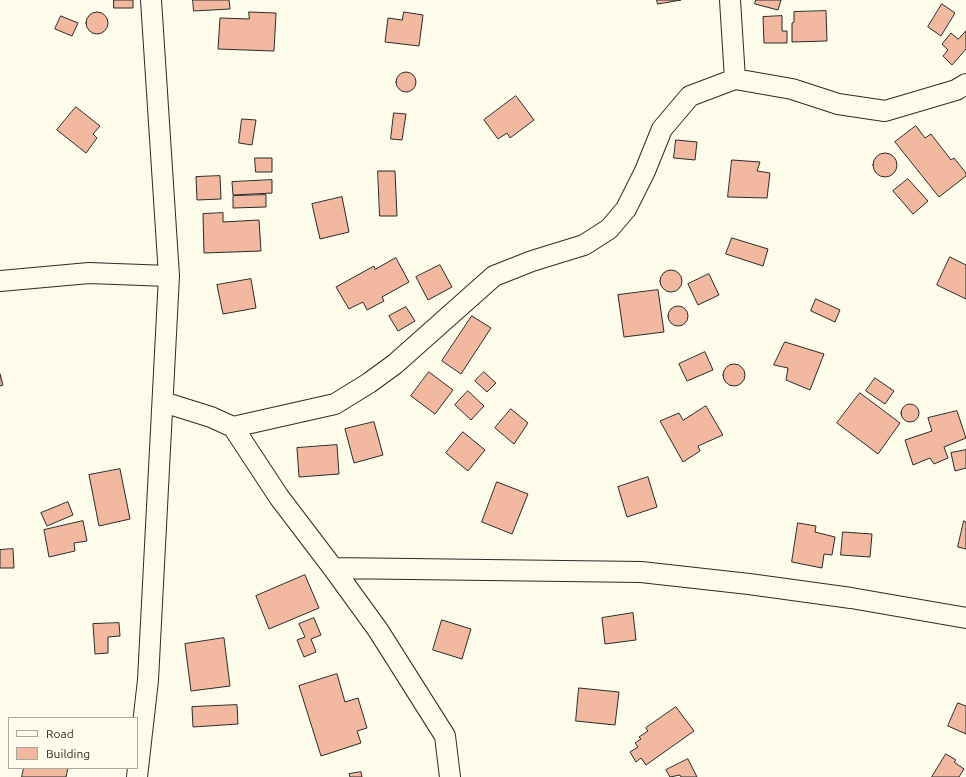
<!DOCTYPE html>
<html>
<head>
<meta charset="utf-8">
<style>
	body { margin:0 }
	#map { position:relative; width:966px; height:777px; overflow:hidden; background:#fdfbea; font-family:Ubuntu,sans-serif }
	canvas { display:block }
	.legend { position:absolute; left:8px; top:717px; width:130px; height:52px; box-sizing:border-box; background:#fdfbea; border:1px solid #a9a89e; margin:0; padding:5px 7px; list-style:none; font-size:12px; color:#2b2b2b }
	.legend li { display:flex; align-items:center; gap:8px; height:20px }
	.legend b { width:20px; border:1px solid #a9a89e }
</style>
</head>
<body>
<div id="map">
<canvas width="966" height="777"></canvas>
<ul class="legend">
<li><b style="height:5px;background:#fdfbea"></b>Road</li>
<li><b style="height:11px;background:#f2b8a0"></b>Building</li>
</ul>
</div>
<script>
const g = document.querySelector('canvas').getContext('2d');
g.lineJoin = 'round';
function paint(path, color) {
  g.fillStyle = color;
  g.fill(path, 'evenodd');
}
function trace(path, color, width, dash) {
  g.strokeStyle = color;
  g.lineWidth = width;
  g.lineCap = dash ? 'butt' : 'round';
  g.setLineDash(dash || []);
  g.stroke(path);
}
const building = new Path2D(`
	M114 0H133V8H114Z
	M193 0H229L230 9 194 11Z
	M657 0H681L658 4Z
	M756 0H781L778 10 755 4Z
	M942 4 955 13 941 36 928 27Z
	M826 11 827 41 792 42V23L794 22V12Z
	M249 12 276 13 274 51 218 49 220 18 249 19Z
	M404 12 423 15 419 46 385 42 388 18 402 20Z
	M86 23a11 11 0 1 1 22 0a11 11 0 1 1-22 0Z
	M61 16 78 23 72 36 55 29Z
	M782 16V31H787V43H764L763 17Z
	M966 31V49L952 65 943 56 948 50 942 44 951 33 958 39Z
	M396 82a10 10 0 1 1 20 0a10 10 0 1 1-20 0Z
	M516 96 534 120 510 138 507 133 498 139 484 120Z
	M76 107 100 126 93 134 97 138 86 153 57 130Z
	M394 113 406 114 402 140 391 139Z
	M242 119 256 120 252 145 239 143Z
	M916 126 925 138 931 134 951 160 954 158 966 173V176L939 197 895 142Z
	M676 140 697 142 695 160 674 158Z
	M873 165a12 12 0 1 1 24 0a12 12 0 1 1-24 0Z
	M255 158H272V172H256Z
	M732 160 760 162 757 171 770 173 767 198 728 197Z
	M378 171H395L397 216H380Z
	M220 176 221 199 197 200 196 177Z
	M908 179 928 201 913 214 893 191Z
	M272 180V193L233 195 232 182Z
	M266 195V207L233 208V196Z
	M342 197 349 232 320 239 312 204Z
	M223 213V222L259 220 261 251 204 253 203 214Z
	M732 238 768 249 763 266 726 254Z
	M950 257 966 265V299L937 285Z
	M396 258 409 282 382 297 384 301 367 310 363 302 349 309 336 287 374 266 375 269Z
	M440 265 452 287 428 300 416 277Z
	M660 281a11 11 0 1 1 22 0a11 11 0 1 1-22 0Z
	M709 274 719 295 698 305 688 284Z
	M251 279 256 308 223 314 217 285Z
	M658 290 664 332 624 337 618 295Z
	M816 299 840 310 835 322 811 311Z
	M668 316a10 10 0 1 1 20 0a10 10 0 1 1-20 0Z
	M406 307 415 321 398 331 389 316Z
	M472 316 491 328 461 374 442 361Z
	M785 342 824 354 810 390 786 380 788 368 774 365Z
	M705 352 713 370 687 381 679 364Z
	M723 375a11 11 0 1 1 22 0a11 11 0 1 1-22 0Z
	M429 372 453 390 435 414 411 396Z
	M484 372 496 383 487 392 475 381Z
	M0 374 3 385 0 386Z
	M875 378 894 391 885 404 866 391Z
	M468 391 484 406 471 420 455 405Z
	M860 393 900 423 878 454 837 423Z
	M901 413a9 9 0 1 1 18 0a9 9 0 1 1-18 0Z
	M706 406 723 435 698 446 700 451 683 462 660 421 679 413 683 420Z
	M511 409 528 423 514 444 495 428Z
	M957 411 966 438 944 447 948 458 934 464 930 458 913 465 905 440 932 431 928 418Z
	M374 422 383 455 354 463 345 429Z
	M463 432 485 450 468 471 446 453Z
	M337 445 339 474 299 477 297 448Z
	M966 450V468L955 471 951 453Z
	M120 469 130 519 99 526 89 475Z
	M648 477 657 507 627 517 618 487Z
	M497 482 528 494 512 534 482 522Z
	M68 502 73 515 47 526 41 513Z
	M83 521 87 541 74 543 75 551 49 557 44 530Z
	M964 521 966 522V549L958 547Z
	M798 523 816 526 815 532 835 537 832 555 824 554 822 568 792 562Z
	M843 532 872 534 870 557 841 555Z
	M13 549 14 568H0V550Z
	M305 575 319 608 269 629 256 596Z
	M633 613 636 640 605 644 602 618Z
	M314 618 321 635 311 639 316 652 304 657 297 640 305 637 299 624Z
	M442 620 471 629 462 659 433 650Z
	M119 623 120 636 108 637V653L95 654 93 624Z
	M224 638 230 686 191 691 185 644Z
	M337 674 345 702 358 698 367 728 357 731 361 743 321 756 299 686Z
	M579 688 619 692 615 725 576 721Z
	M958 703 966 706V734L948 726Z
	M237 705 238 724 193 727 192 707Z
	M676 707 694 731 646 765 641 758 636 762 630 752 638 747 635 743 641 739 639 737 648 731 646 728Z
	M946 754 956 760 954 762 964 769 959 777H932Z
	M688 759 697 777H681L680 775 670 777 666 770Z
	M24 768H68L66 777H22Z
	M361 772 362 777H350L349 774Z`);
paint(building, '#f2b8a0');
trace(building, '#2b2b2b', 1);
const street = new Path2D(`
	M730 0 735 79
	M0 281 89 273 169 276
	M163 402 211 417 233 427 279 497 333 568 641 572 749 584 851 598 966 618
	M233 427 335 404 369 383 395 364 494 276 532 261 584 245 609 229 626 209 645 171 662 129 690 96 735 79 792 89 838 104 885 111 956 90 966 84
	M333 568 378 630 445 736 450 777
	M137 777 148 680 169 276 151 0`);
trace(street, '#2b2b2b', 22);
trace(street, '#fdfbea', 20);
</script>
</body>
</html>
